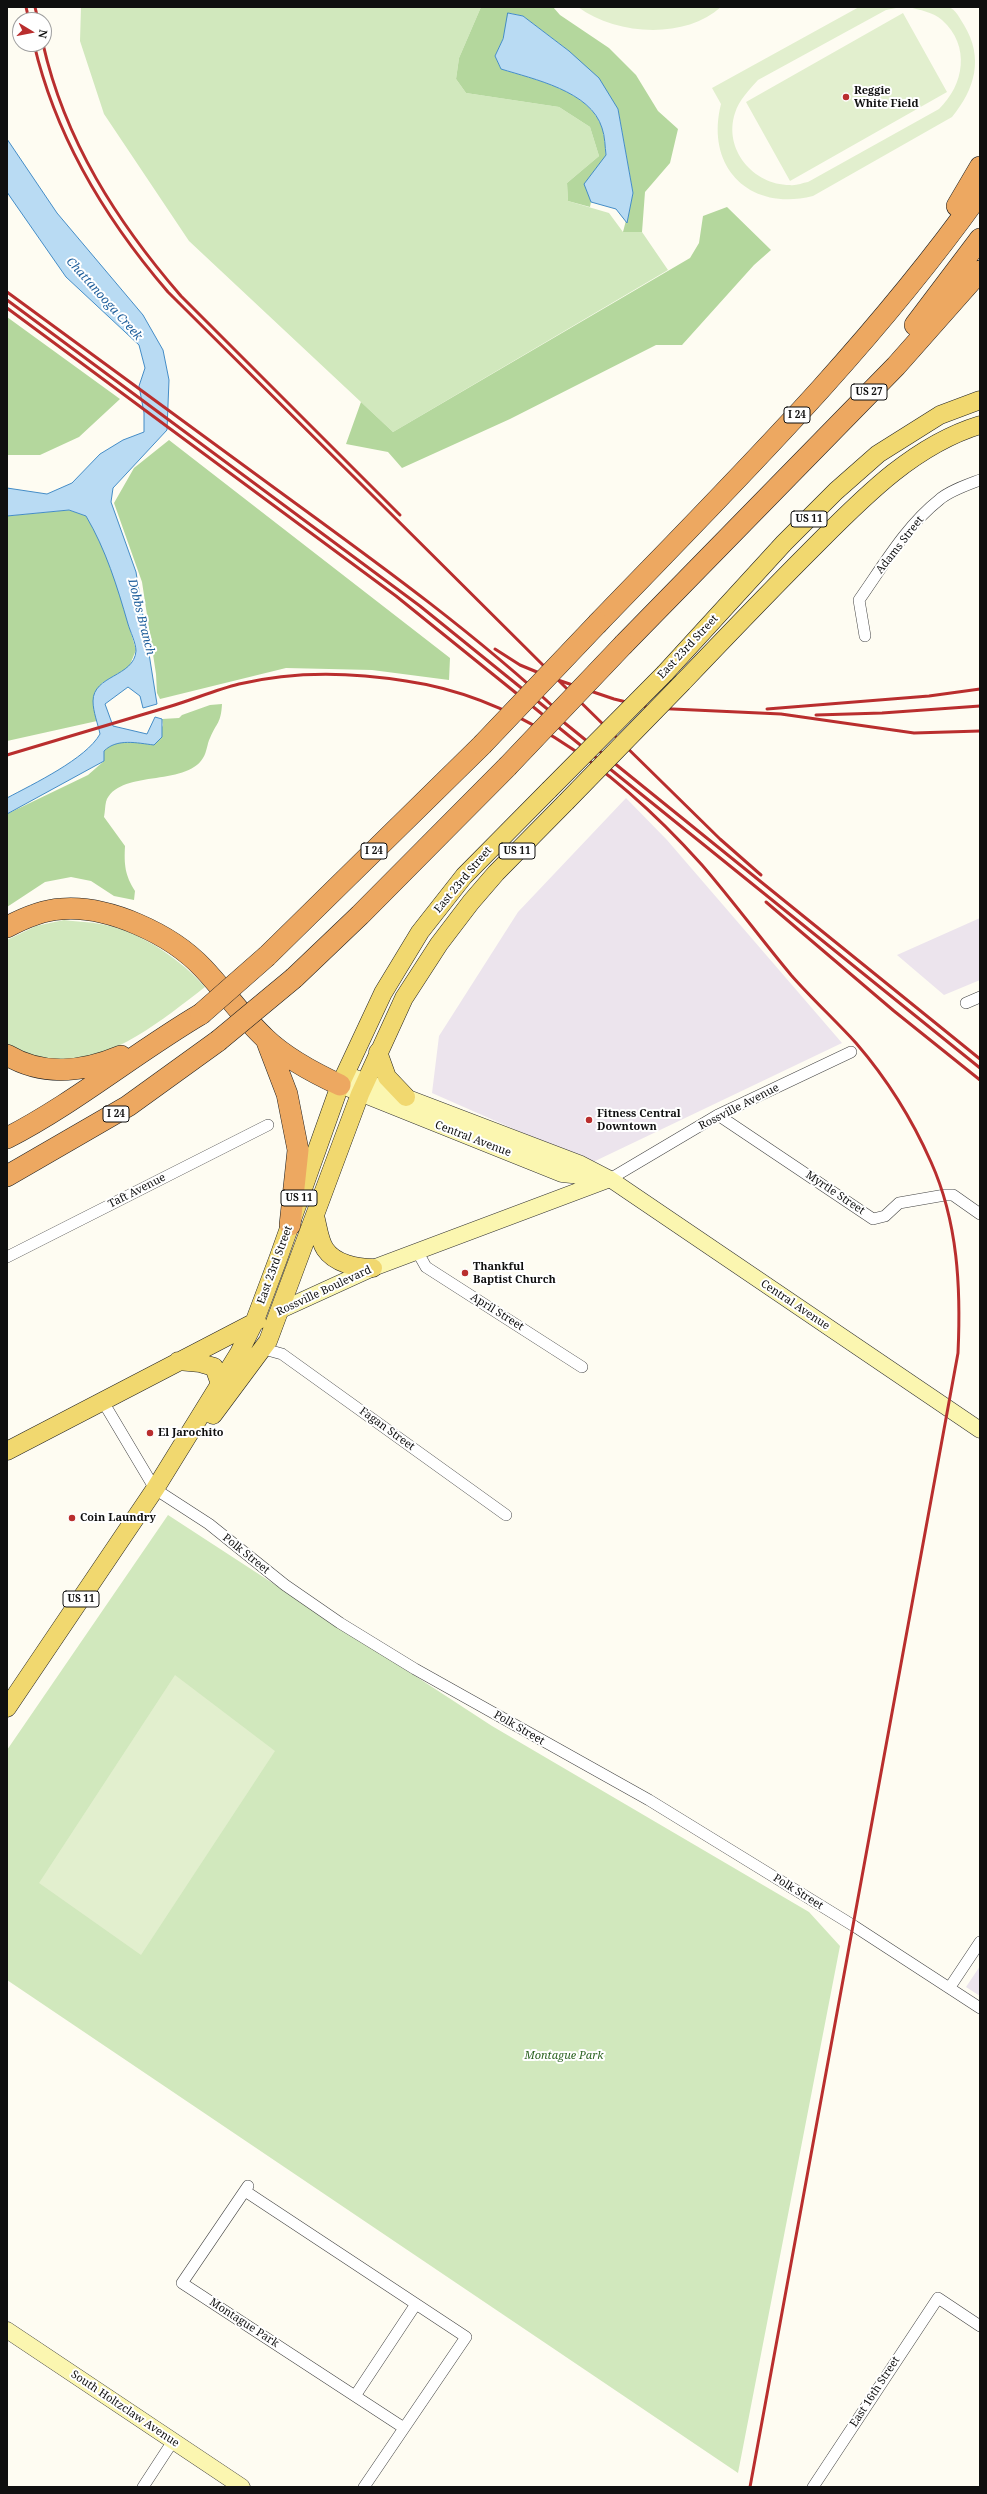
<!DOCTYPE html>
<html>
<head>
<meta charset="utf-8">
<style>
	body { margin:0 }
	#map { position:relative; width:987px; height:2494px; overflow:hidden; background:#fefcf2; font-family:"Noto Serif",serif }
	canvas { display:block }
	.frame { position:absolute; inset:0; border:8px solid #0f0f0f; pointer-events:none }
	.north { position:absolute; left:12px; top:12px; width:40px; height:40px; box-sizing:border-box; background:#fff; border:1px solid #9f9f9f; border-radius:50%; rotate:100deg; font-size:11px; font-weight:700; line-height:16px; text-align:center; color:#0f0f0f }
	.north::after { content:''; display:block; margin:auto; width:14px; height:18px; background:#b92e2e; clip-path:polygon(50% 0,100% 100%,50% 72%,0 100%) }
</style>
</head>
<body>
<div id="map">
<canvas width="987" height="2494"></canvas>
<div class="frame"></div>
<div class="north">N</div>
</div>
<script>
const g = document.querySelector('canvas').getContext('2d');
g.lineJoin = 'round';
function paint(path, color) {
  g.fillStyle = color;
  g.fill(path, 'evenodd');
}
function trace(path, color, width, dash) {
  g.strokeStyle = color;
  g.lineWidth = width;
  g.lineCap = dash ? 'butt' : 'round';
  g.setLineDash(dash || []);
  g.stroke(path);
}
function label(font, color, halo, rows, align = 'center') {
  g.font = font + ' "Noto Serif",serif';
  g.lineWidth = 4;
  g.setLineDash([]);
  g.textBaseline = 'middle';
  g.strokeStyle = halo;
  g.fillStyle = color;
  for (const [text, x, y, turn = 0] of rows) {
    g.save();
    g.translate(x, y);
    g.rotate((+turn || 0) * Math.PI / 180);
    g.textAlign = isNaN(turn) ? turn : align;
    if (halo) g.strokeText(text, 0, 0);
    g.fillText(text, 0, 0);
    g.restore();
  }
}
paint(new Path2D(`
	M626 798 667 840 842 1043 591 1163 432 1093 439 1036 518 912Z
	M980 918V980L944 995 897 955Z
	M980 1966V1996L966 1987Z`), '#ece4ed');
paint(new Path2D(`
	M81 7H481L459 58 456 79 466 93 559 107 590 127 599 156 567 183 568 201 609 213 623 232H642L668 270 393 432 189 241 104 114 80 41Z
	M64 920C79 922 95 922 110 926 145 935 181 960 205 987 149 1030 79 1090 7 1045V940L36 926Z
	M168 1515 492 1726 809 1912 840 1946 738 2473 7 1980V1750Z`), '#d1e8bd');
paint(new Path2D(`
	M481 7H553L560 15 609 48 636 75 658 111 678 129 670 163 645 192 642 232H623L633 193 618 109 569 51 523 16 509 13 503 39 495 56 501 69C533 79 591 91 602 128 605 137 605 147 606 156L585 184 591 202 590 207 568 201 567 183 599 156 590 127 559 107 466 93 456 79 459 58Z
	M727 207 771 250 754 265 682 345H656L510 419 402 468 388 452 346 444 361 402 393 432 690 258 699 243 703 216Z
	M7 317 120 399 79 437 40 455H7Z
	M169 440 450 658 449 680 372 670 286 668 160 699 157 693 156 674 142 582 114 503 134 468Z
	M69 510 86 516 102 543 113 572 136 650 129 667 102 683 93 703 97 721 7 741V516Z
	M222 704C221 723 217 722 210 738 207 744 207 752 203 758 186 787 117 769 106 802 105 806 105 812 104 817L125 846C124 865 125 875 135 891L134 900 114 896 91 881 71 877 45 882 7 907V814L88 775 104 761V751C117 738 137 743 154 745L163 725 162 719 179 718 182 715 210 705Z`), '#b4d79d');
paint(new Path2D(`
	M578 7H721C684 40 616 35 578 7Z
	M859 7H901L886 10 758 80C749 90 739 100 735 113 723 149 753 185 790 185 796 186 802 183 808 182L939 109C964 85 971 46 942 20 933 12 920 10 908 7 920 7 937 4 948 7 956 9 960 19 964 25 984 58 975 89 952 117L813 196C749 212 705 167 721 104L712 88Z
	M903 13 947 92 790 181 746 102Z
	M175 1675 275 1751 141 1955 39 1883Z`), '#e2efce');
const water = new Path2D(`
	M508 13 523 16 569 51 599 78 618 109 633 193 627 223 616 209 591 202 584 184 606 155C605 147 605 136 602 128 591 91 533 79 501 69L495 56 503 39Z
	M7 139 57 213 143 315 163 350 169 380 167 430 113 488 111 502 136 572 157 704 143 708 140 696 128 687 105 704 113 726 147 734 155 717 162 719V737L154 745C137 743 117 738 104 751V761L7 814V798C33 784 86 759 100 734 98 724 93 712 93 701 93 675 134 677 136 651 136 643 130 631 128 624 117 586 106 550 86 516L69 510 7 516V488L47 494 72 483 100 454 123 440 144 432V413L139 386 145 368 139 345 66 277 11 198 7 192Z`);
paint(water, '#b9dbf3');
trace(water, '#448cc6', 1);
const minor = new Path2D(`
	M865 636 859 600C883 566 906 526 939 500 949 491 967 485 980 480
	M966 1003 980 997
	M718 1115 873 1219 885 1216 899 1203 945 1195H953L980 1214
	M610 1179 718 1115 851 1052
	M417 1251 426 1267 582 1367
	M7 1257 268 1125
	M264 1349 282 1354 506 1515
	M102 1400 155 1489 209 1524 285 1585 340 1623 415 1669 649 1800 854 1926 980 2008
	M950 1987 980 1942
	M248 2186 182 2283 404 2428
	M245 2191 466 2337 364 2487
	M355 2396 416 2304
	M143 2487 173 2441
	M813 2487 938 2298 980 2326`);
const secondary = new Path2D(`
	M345 1074 581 1164 610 1179 980 1430
	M340 1085 562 1174 601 1178
	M281 1310 373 1268 610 1179
	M7 2330 242 2487`);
const primary = new Path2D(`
	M665 673 784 543 836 491 878 454 940 415 980 400
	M683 682C725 638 767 594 809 552 859 502 911 446 980 425
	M378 1052 387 1077 406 1097
	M315 1216C318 1226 319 1240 325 1249 335 1264 357 1268 373 1268
	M178 1361 200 1363 214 1367 220 1384
	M213 1415 268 1341 360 1094 404 998 439 944 471 902 496 873 566 802
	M7 1451 257 1321
	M7 1708 155 1489 239 1353 254 1323 278 1259 340 1085 383 993 420 932 464 876 549 790`);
const motorway = new Path2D(`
	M957 206 980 167
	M915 325 980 239
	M598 623C731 485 868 350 980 193
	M624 644 896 366 980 271
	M7 927C24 918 42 910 61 909 108 905 171 934 203 968 225 991 243 1018 266 1039 287 1059 314 1073 340 1085
	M267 956 482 745
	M294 978 360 915 507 767
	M266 1039 287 1094 298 1150 290 1225
	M7 1055C44 1077 83 1072 121 1056
	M7 1138C75 1103 135 1053 201 1014
	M7 1176 128 1106 218 1041`);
trace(minor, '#424242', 12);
trace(secondary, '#313131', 17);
trace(primary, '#202020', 19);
trace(motorway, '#202020', 22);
trace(minor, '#fff', 11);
trace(secondary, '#fbf6b0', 16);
trace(primary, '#f1d86f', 18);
trace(motorway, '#eda861', 21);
trace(new Path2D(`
	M26 7 29 20
	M35 7 38 20
	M34 44C56 138 106 220 168 292L558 680 720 839 761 875
	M43 44C65 141 117 222 181 296L400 515
	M7 292C98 359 189 426 280 492 376 562 472 631 559 712
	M7 300 420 606 980 1059
	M7 308 396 596 980 1068
	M495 649 520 665 549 677 614 699 651 708 781 714 914 733 980 731
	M767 709 929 696 980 689
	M816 715 882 713 980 706
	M7 755C61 739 114 723 168 707 192 700 215 690 239 684 293 671 351 672 406 681 524 698 624 778 702 865 733 901 761 939 791 975 812 999 835 1020 856 1043 887 1079 912 1119 931 1162 958 1222 961 1288 958 1353L750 2487
	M766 902 894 1011 980 1080`), '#b92e2e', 3);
const primaryBridge = new Path2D(`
	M549 790 665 673
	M566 802 683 682`);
const motorwayBridge = new Path2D(`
	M482 745 598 623
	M507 767 624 644
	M201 1014 267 956
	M218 1041 294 978`);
trace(primaryBridge, '#202020', 19, []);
trace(motorwayBridge, '#202020', 22, []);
trace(primaryBridge, '#f1d86f', 18);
trace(motorwayBridge, '#eda861', 21);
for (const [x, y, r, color] of [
	[846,97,4,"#b92e2e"],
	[589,1120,4,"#b92e2e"],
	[465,1273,4,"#b92e2e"],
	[150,1433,4,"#b92e2e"],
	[72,1518,4,"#b92e2e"]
]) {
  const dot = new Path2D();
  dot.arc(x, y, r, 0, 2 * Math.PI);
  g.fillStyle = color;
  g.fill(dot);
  trace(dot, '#fff', 1.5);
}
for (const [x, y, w] of [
	[869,392,36],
	[797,415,26],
	[809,519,36],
	[374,851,26],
	[517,851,36],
	[116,1114,26],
	[299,1198,36],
	[81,1599,36]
]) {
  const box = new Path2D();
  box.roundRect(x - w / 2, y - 8, w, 16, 3);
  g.fillStyle = '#fff';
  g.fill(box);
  trace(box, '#0f0f0f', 1);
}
label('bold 10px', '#0f0f0f', null, [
	["US 27",869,392],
	["I 24",797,415],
	["US 11",809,519],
	["I 24",374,851],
	["US 11",517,851],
	["I 24",116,1114],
	["US 11",299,1198],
	["US 11",81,1599]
]);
label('bold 11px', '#0f0f0f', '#fff', [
	["Reggie",854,91],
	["White Field",854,104],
	["Fitness Central",597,1114],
	["Downtown",597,1127],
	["Thankful",473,1267],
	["Baptist Church",473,1280],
	["El Jarochito",158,1433],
	["Coin Laundry",80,1518]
], 'left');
label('11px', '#0f0f0f', '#fff', [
	["Adams Street",900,545,-52],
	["East 23rd Street",688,647,-47],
	["East 23rd Street",463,880,-50],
	["Rossville Avenue",739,1107,-27],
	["Central Avenue",473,1139,21],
	["Taft Avenue",137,1191,-27],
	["Myrtle Street",835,1193,34],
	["East 23rd Street",275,1265,-70],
	["Rossville Boulevard",324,1291,-25],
	["Central Avenue",795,1305,34],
	["April Street",497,1312,32],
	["Fagan Street",387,1429,36],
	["Polk Street",246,1554,39],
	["Polk Street",519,1728,30],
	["Polk Street",798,1892,32],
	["Montague Park",244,2323,33],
	["East 16th Street",875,2392,-57],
	["South Holtzclaw Avenue",125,2409,34]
]);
label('italic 11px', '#2d6422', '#fff', [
	["Montague Park",564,2056]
]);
label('italic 12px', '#1e5e9b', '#fff', [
	["Chattanooga Creek",104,299,48],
	["Dobbs Branch",141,617,76]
]);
</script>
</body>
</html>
